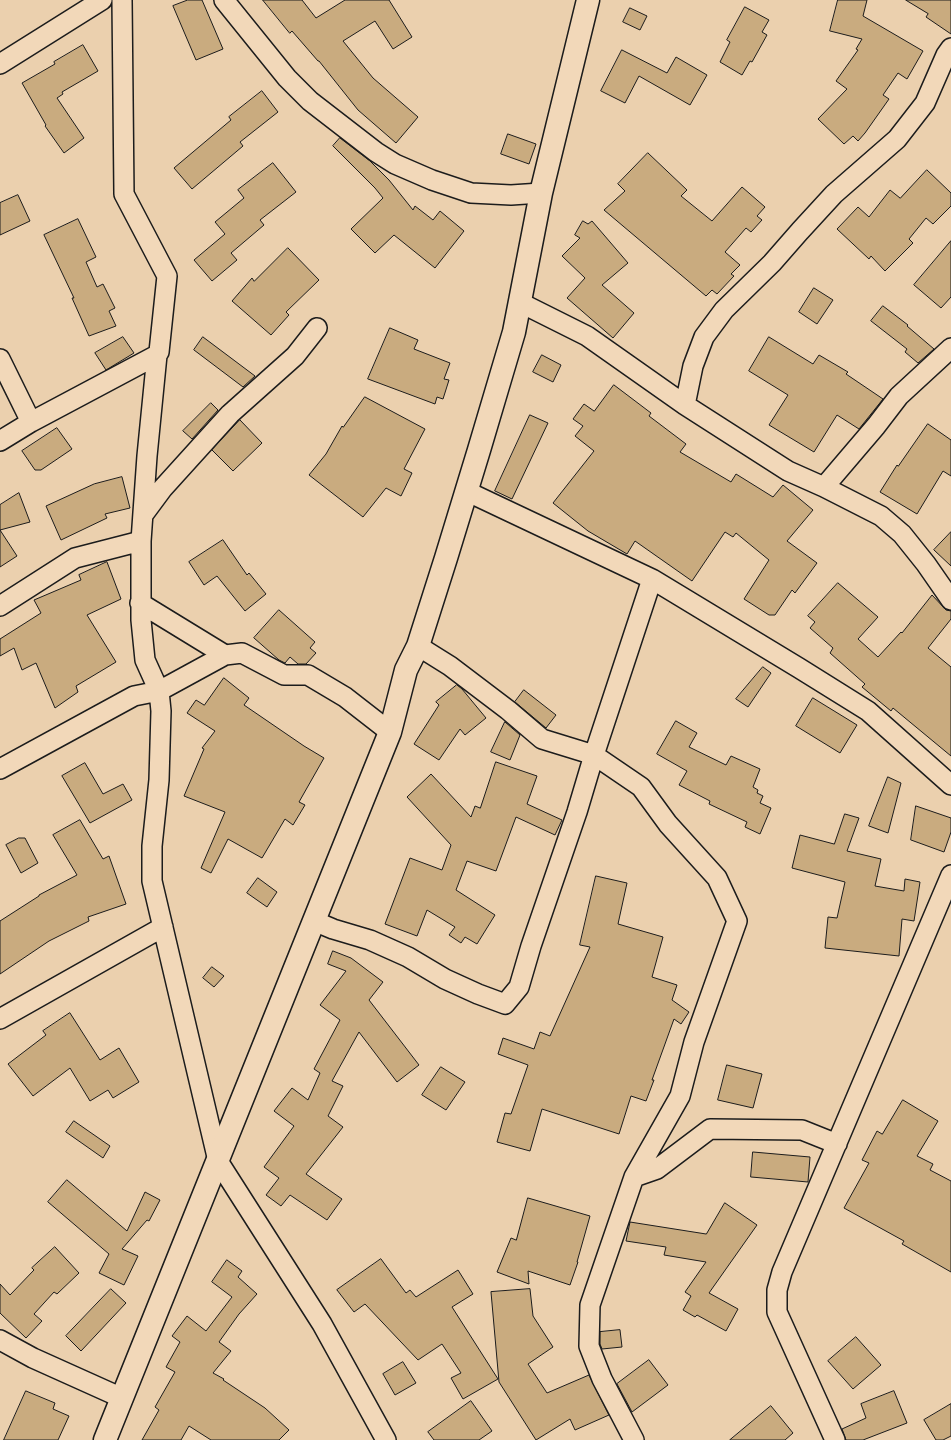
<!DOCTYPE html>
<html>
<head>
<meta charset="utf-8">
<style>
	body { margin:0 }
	canvas { display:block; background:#ebd0ae }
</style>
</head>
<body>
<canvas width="951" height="1440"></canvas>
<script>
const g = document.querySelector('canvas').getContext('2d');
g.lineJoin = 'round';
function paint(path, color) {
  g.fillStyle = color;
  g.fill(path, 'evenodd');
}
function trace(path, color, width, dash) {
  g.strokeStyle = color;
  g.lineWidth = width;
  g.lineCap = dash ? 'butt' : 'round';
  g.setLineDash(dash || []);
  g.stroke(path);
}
const building = new Path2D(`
	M188 0H202L223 49 196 60 173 6Z
	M263 0H302L316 18 345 0H389L412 37 393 49 375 21 343 41 373 78 418 117 396 143 358 110 319 61H318L292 31 290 33Z
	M838 0H867L863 16 923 51 907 79 898 73 883 95 889 99 865 133 858 141 853 136 844 144 818 119 847 89 836 81 858 50 856 49 862 39 830 31Z
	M906 0H951V34L926 17 928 14Z
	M745 7 769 20 762 32 767 35 752 62 750 61 742 75 720 62 730 42 727 40Z
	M630 8 647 16 640 30 623 22Z
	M83 45 98 71 62 92 63 94 57 98 84 138 64 153 45 126 46 125 22 83 55 64 54 62Z
	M622 50 667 73 676 57 707 75 690 105 639 76 625 103 601 91Z
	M262 91 278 112 240 142 243 146 192 189 174 168 231 120 229 117Z
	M508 134 536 144 529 164 501 154Z
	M340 138 370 161 389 180 413 210 415 206 433 220 440 211 464 231 435 268 394 235 375 253 351 229 383 198 375 188 333 146Z
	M648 153 687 190 681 196 712 221 742 187 765 207 757 216 762 220 751 232 746 228 725 252 740 265 731 274 734 276 717 294 712 290 706 296 604 210 625 191 618 184Z
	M273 163 296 192 260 220 264 225 231 253 237 260 212 281 194 260 225 234 215 222 244 198 238 190Z
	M927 170 951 193V206L933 224 926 218 909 239 913 243 885 271 871 256 869 259 837 229 858 207 869 217 890 190 900 198Z
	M18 195 30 221 0 235V203Z
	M78 219 96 257 86 262 97 287 103 284 115 308 109 311 116 326 89 336 72 298H74L44 235Z
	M583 221 588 224 592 221 628 263 602 285 634 313 613 338 567 298 585 278 562 256 580 238 575 235Z
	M951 241V297L941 308 914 285Z
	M288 248 319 280 286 312 289 315 271 335 232 301 252 278 254 281Z
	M814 288 833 300 817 324 799 312Z
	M883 306 908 325 907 326 934 349 918 363 905 352 907 349 871 321Z
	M390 328 418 340 414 349 450 363 444 379 449 380 443 399 437 397 435 404 368 379Z
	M123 337 134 353 106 370 95 353Z
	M203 337 255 376 243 387 194 350Z
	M769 337 813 364 819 355 848 372 846 374 883 399 859 429 837 415 814 452 769 425 788 395 749 371Z
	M542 355 561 365 553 382 533 372Z
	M614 385 651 413 649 416 686 444 680 452 731 482 736 474 773 497 783 485 813 510 787 541 817 563 795 593 792 590 775 615H769L744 599 769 560 736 533 733 537 725 532 692 581 635 541 627 554 588 531 553 503 594 451 575 436 583 426 573 419 584 404 594 411Z
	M365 397 425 429 404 469 412 473 401 496 386 488 363 517 309 475 326 454 342 426 343 427Z
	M211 403 218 410 192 439 183 431Z
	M530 415 548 423 512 499 495 491Z
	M240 420 262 443 233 471 212 450Z
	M928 424 951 440V476L943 471 917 514 880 492 897 465 898 466Z
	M57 428 72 449 41 470H35L22 451Z
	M122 477 130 508 105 514 107 518 61 540 46 506 94 484Z
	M19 493 30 522 0 530 17 556 0 567V505Z
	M951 532V566L934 550Z
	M223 540 247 575 249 573 266 594 245 611 217 576 204 585 189 562Z
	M107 562 121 599 87 615 116 662 76 686 78 692 55 708 36 663 22 670 14 648 0 656V639L41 613 34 600 81 580 79 575Z
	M838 583 878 617 858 639 878 657 901 632 902 633 932 595 946 610 951 611V619L928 648 951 667V756L893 708 891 711 862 687 865 684 830 653 833 648 810 628 815 622 808 616Z
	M279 610 315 642 310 648 316 653 306 664H298L290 657 285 663 279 660 254 638Z
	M763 667 771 673 748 707 736 699Z
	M224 678 249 698 244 705 304 746 324 758 299 802 305 805 293 825 285 819 262 858 228 839 211 873 201 868 225 812 184 796 204 749 202 748 215 731 187 713 196 700 204 705Z
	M457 685 462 689 486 718 465 735 460 729 439 760 414 744 439 705 436 702Z
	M524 690 556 715 546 728 515 702Z
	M813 698 857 725 840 753 796 726Z
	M676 721 697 733 689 747 726 765 731 756 760 769 753 787 758 790 757 793 763 796 760 803 771 808 760 834 745 827 747 822 709 804 710 801 679 785 687 771 657 754Z
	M505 722 520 735 510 760 491 752Z
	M496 762 537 776 527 804 562 820 555 835 516 817 496 871 467 861 456 890 495 915 477 944 465 937 461 943 449 935 455 927 427 910 417 936 385 924 410 858 442 870 451 845 407 797 431 774 471 817 475 806 480 808Z
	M85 763 103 794 123 784 132 800 90 823 62 776Z
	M888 777 901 783 888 833 869 826Z
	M916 806 951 818V832L944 852 911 840Z
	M845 814 859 818 847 851 881 859 875 886 904 891 905 879 920 882 914 921 902 919 899 956 825 948 828 917 837 918 845 882 792 868 800 835 834 844Z
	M80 820 103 859 109 856 126 904 88 917 89 921 49 941 0 974V921L39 896V895L77 875 53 835Z
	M19 838H25L38 863 21 873 6 845Z
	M596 876 627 883 618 924 663 937 652 977 677 985 672 1000 689 1012 681 1024 674 1019 652 1080H654L646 1101 631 1096 619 1134 542 1109 530 1151 497 1142 505 1113 511 1114 528 1065 498 1054 503 1038 534 1049 540 1032 550 1036 590 947 580 945Z
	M258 878 277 892 267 907 247 893Z
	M333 951 351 958 383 982 369 1000 419 1065 397 1082 359 1032 332 1081 343 1086 328 1116 343 1127 306 1174 342 1199 327 1220 290 1195 281 1206 266 1195 279 1178 264 1167 294 1126 274 1111 292 1088 308 1100 320 1073 314 1069 340 1020 320 1005 346 971 328 964Z
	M212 967 224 976 214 987 203 978Z
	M70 1013 100 1060 119 1048 139 1082 113 1098 108 1090 90 1101 70 1068 33 1096 8 1064 46 1035 43 1031Z
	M727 1065 762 1074 753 1108 718 1100Z
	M441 1067 465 1082 446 1110 422 1095Z
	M903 1100 938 1121 917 1156 933 1164 930 1170 951 1181V1272L902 1244 904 1241 844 1208 869 1163 862 1160 877 1131 882 1134Z
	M74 1121 110 1146 103 1158 66 1132Z
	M753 1152 810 1157 808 1182 751 1177Z
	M67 1180 127 1231 145 1192 160 1200 149 1221 147 1220 122 1249 138 1256 124 1285 99 1273 109 1254 48 1202Z
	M528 1198 590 1216 577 1262H578L570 1285 528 1271 529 1284 497 1272 511 1238 516 1240Z
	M725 1203 757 1225 709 1293 738 1309 726 1331 697 1315 695 1317 683 1310 691 1296 685 1292 706 1262 664 1255 666 1247 626 1241 630 1222 706 1234Z
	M55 1247 79 1273 57 1294 54 1292 34 1314 42 1321 26 1338 0 1313V1284L10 1295 34 1270 32 1268Z
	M381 1259 406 1293 410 1290 416 1297 458 1270 473 1294 452 1307 498 1379 463 1399 451 1378 461 1373 442 1344 418 1360 365 1304 354 1312 337 1290Z
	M227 1260 242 1271 238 1277 257 1294 239 1314 219 1342 231 1351 213 1373 224 1379 223 1380 265 1408 289 1430 279 1440H211L189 1426 181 1440H142L159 1410 155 1407 175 1372 166 1367 180 1342 172 1336 187 1316 206 1331 232 1297 212 1282Z
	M111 1289 126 1303 81 1351 66 1336Z
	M530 1289 533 1316 553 1347 528 1364 547 1393 589 1375 609 1415 575 1430 570 1419 536 1440 499 1382 491 1292Z
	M620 1330 622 1347 602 1349 600 1344V1332Z
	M856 1337 881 1365 853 1389 828 1361Z
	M649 1360 668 1385 632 1412 617 1384Z
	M403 1362 416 1383 395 1395 383 1374Z
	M26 1391 55 1403 53 1409 69 1416 58 1440H4Z
	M894 1391 907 1423 863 1440H846L842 1429 866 1418 861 1404Z
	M471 1401 492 1431 479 1440H434L428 1432Z
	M951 1404V1436L943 1440H936L924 1420Z
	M771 1406 793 1433 785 1440H730Z`);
paint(building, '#c9ab7f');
trace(building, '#1c1c1c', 1);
const street = new Path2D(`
	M122 0 124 194 167 276 159 352 157 355 147 456 141 541V620L145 660 159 691 161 711 159 780 152 846V881L218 1161 322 1324 386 1440
	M224 0 287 78 310 101 376 152 395 164 432 180 471 193 511 195 541 193
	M0 64 102 0
	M519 302 587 336 685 405 788 471 824 487 881 516 902 534 926 564 951 600
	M0 359 31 422
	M685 405 693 366 704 337 724 310 772 263 800 231 834 194 897 139 925 103 946 55 951 48
	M0 441 31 422 157 355
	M824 487 876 426 899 396 951 348
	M466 491 652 579 799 668 868 711 951 785
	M143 515 163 488 230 414 295 356 317 328
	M140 603 225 655
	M0 606 75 558 141 541
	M418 646 450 666 508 710 542 739 594 755 641 787 668 824 717 878 737 921 694 1042 680 1096 634 1177 590 1305 589 1346 602 1379 634 1440
	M0 769 134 696 159 691 225 655 242 653 284 675H308L345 697 390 732
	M314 921 333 929 370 940 408 957 445 979 478 994 505 1004 519 987 531 946 577 812 594 755 652 579
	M0 1019 163 927
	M634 1177 657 1169 710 1129 802 1130 837 1144
	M0 1340 33 1358 122 1398
	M835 1440 777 1312V1290L782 1272 951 875`);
const secondary = new Path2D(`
	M105 1440 390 732 406 670 418 646 446 558 479 450 514 332 541 193 588 0`);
trace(street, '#1c1c1c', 22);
trace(secondary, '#1c1c1c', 25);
trace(street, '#f2d8b9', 19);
trace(secondary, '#f2d8b9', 22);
</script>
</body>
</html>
